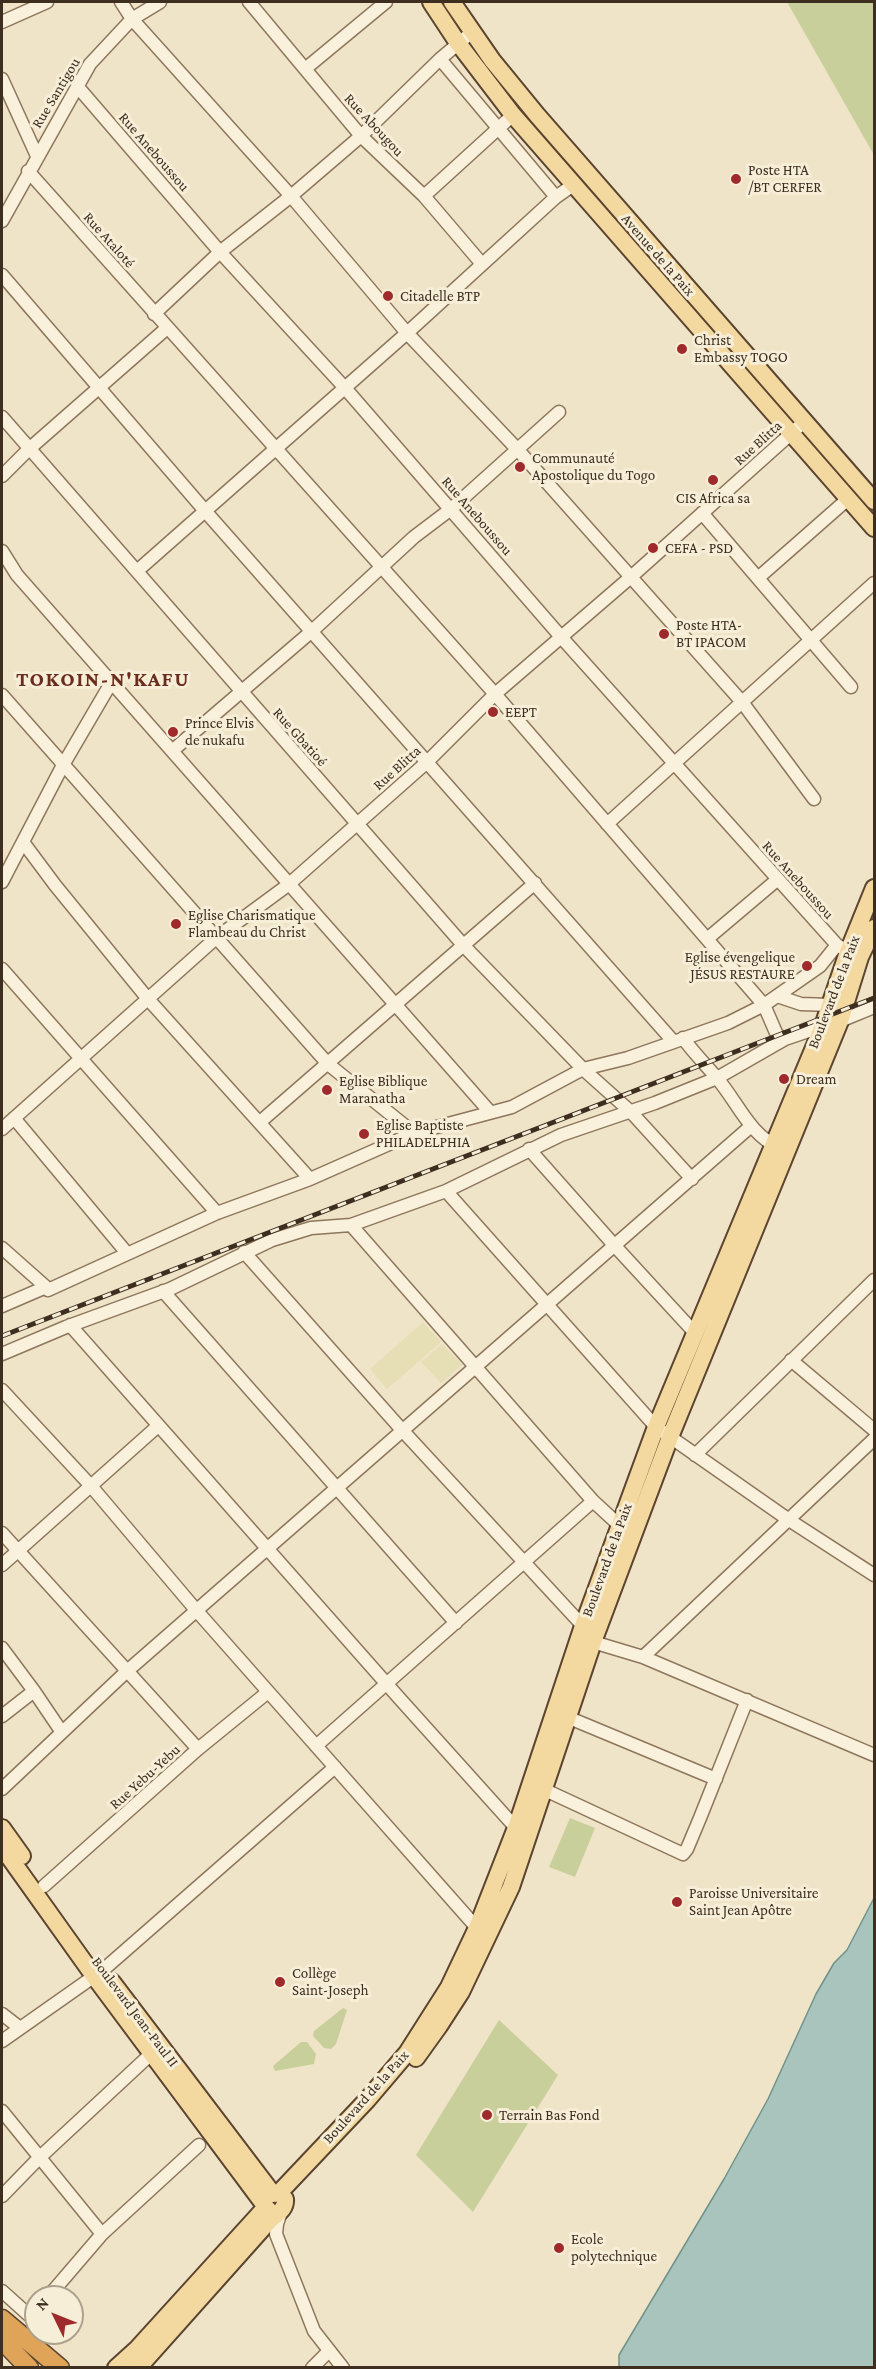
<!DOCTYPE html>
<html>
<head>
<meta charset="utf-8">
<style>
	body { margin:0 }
	#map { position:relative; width:876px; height:2369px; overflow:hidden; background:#f0e4c8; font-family:"Crimson Pro",serif }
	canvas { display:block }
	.frame { position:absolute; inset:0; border:3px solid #3d2e20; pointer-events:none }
	.north { position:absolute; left:24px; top:2285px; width:60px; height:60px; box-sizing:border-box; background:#f7eed8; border:2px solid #ada18e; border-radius:50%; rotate:313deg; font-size:16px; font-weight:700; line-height:24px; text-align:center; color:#3d2e20 }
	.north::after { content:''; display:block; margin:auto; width:21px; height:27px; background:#9e2a2b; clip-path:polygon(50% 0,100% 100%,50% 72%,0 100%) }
</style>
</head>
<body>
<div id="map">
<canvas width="876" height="2369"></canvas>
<div class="frame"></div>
<div class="north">N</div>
</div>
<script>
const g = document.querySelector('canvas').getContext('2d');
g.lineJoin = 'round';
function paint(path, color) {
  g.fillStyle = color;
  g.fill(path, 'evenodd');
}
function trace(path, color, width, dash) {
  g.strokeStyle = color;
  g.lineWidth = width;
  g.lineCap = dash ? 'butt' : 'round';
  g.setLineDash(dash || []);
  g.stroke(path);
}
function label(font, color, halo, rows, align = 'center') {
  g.font = font + ' "Crimson Pro",serif';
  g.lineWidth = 6;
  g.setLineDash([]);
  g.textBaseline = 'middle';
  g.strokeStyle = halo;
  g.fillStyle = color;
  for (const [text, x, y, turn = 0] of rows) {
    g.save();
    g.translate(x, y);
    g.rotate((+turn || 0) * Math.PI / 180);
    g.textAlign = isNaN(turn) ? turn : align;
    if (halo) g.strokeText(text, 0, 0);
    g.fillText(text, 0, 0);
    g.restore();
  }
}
paint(new Path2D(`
	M423 1322 441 1342 387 1389 370 1369Z
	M442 1344 462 1365 441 1383 421 1362Z`), '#e6deb5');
paint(new Path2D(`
	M787 2H874V155Z
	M570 1818 595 1828 575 1877 549 1867Z
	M343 2008 347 2010 336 2044 331 2049 324 2048 313 2036 314 2031Z
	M499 2020 558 2075 473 2212 416 2155Z
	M301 2042H307L316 2054 314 2064 275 2071 273 2066Z`), '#c9cf9b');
const water = new Path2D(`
	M874 1898V2367H619V2355L724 2179 768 2099 816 1994 834 1963 847 1950Z`);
paint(water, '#a9c4bc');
trace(water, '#6f938a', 1.5);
const minor = new Path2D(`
	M121 2 132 19 291 196 407 333 518 450 742 702 814 799
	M249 2 361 136 424 196 482 264
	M2 22 47 2
	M440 59 556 197
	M305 69 386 2
	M2 79 37 156
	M77 86 220 252 345 388 562 638 837 945 853 954
	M28 171 495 694 764 1005 777 1035 785 1039
	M424 196 513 115
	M2 221 90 64 132 19 160 2
	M2 275 206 512 673 1041
	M154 314 220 252 291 196 361 136 440 59 472 32
	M2 417 464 946 583 1069 631 1112 692 1179
	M2 476 29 449 167 328
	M702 513 851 687
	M2 551 17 575 490 1112
	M137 571 407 333 556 197 573 185
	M758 578 849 498
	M2 695 328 1064 414 1133
	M172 751 312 631 414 537 451 509 559 412
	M607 824 874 583
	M23 842 55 885 148 999 310 1179
	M2 882 63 765 111 683
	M707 939 778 879
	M2 969 217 1213
	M777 996 801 1004 831 1005
	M840 1021 874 1007
	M683 1038C693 1052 705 1064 716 1077 738 1102 748 1134 781 1149
	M14 1118 126 1252
	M260 1122 535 883
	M2 1129 216 938 288 885 426 763 495 694 632 576 804 422
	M529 1149 614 1245 695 1333
	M446 1191 656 1427 789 1520 874 1575
	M351 1225 593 1501 619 1525
	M2 1248 46 1287
	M244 1252 402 1430 583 1626
	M163 1291 456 1623
	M2 1306 46 1287 48 1290 217 1213 310 1179 414 1133 512 1107 583 1069 628 1058 728 1023 764 1005 820 966 837 945
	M70 1325 400 1699 516 1828 521 1829
	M2 1354 66 1327 170 1289 272 1240 311 1228 351 1225 446 1191 561 1135 655 1103 717 1078 785 1039 823 1026
	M791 1360 874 1430
	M2 1390 91 1486 196 1610 477 1928
	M695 1455 874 1280
	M2 1533 198 1749
	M2 1565 158 1426
	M593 1642 643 1657 874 1755
	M2 1648 34 1691 61 1731
	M643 1657 874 1439
	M2 1716 34 1691
	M567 1717 716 1779
	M316 1746 593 1501
	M2 1789 126 1672 750 1127
	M543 1789 683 1854 687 1849 700 1818 747 1700
	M44 1886 198 1749 268 1692
	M2 2014 20 2028
	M2 2041 103 1970 335 1767
	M2 2111 102 2234
	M2 2196 39 2158 151 2054
	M281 2212 277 2224 276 2234 314 2331 343 2368
	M2 2291 32 2318
	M48 2297 102 2234 199 2145
	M312 2368 328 2352`);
const major = new Path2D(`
	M431 2 458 43 513 115 874 528
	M452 2 492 60 537 115 874 501
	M2 1828 22 1856
	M2 1847 94 1976 266 2207 271 2213H277
	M112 1982 273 2194
	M416 2058 439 2026 461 1992 511 1887 593 1642 670 1437 840 1021 860 957 874 928
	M278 2194 367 2100 407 2053 449 1987 477 1928 516 1828 583 1626 656 1427 823 1026 848 952 874 888
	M116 2368 137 2349 266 2207
	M138 2368 270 2220C276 2214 286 2210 285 2199`);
const highway = new Path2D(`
	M2 2319 60 2368
	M2 2340 29 2368`);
trace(minor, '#8d765c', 15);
trace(major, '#5b4430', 20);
trace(highway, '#5b4430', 21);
trace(minor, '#faf1dc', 12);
trace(major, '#f3d9a0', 16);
trace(highway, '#e0a458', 18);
const rail = new Path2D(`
	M2 1336 874 998`);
trace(rail, '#3d2e20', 5);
trace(rail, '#f7eed8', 3, [9]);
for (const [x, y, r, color] of [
	[736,179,6,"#9e2a2b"],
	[388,296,6,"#9e2a2b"],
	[682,349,6,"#9e2a2b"],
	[520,467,6,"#9e2a2b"],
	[713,480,6,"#9e2a2b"],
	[653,548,6,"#9e2a2b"],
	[664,634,6,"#9e2a2b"],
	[493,712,6,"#9e2a2b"],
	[173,732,6,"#9e2a2b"],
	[176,924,6,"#9e2a2b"],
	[807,966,6,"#9e2a2b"],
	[784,1079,6,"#9e2a2b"],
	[327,1090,6,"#9e2a2b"],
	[364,1134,6,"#9e2a2b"],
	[677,1902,6,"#9e2a2b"],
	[280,1982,6,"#9e2a2b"],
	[487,2115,6,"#9e2a2b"],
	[559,2248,6,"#9e2a2b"]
]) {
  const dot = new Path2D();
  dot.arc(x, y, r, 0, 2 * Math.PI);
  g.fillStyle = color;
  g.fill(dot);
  trace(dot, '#f7eed8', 2);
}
label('15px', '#3d2e20', '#f7eed8', [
	["Rue Santigou",56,93,-59],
	["Rue Abougou",374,125,47],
	["Rue Aneboussou",154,152,49],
	["Rue Ataloté",109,240,48],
	["Avenue de la Paix",658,255,49],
	["Rue Blitta",758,443,-42],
	["Rue Aneboussou",477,516,49],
	["Rue Gbatioé",300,737,48],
	["Rue Blitta",397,768,-42],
	["Rue Aneboussou",798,880,48],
	["Boulevard de la Paix",834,992,-69],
	["Boulevard de la Paix",607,1560,-70],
	["Rue Yebu-Yebu",145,1777,-42],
	["Boulevard Jean-Paul II",135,2012,53],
	["Boulevard de la Paix",366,2097,-48]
]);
label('15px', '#3d2e20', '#f7eed8', [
	["Poste HTA",748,170],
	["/BT CERFER",748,187],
	["Citadelle BTP",400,296],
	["Christ",694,340],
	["Embassy TOGO",694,357],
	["Communauté",532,458],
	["Apostolique du Togo",532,475],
	["CIS Africa sa",713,498,"center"],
	["CEFA - PSD",665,548],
	["Poste HTA-",676,625],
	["BT IPACOM",676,642],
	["EEPT",505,712],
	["Prince Elvis",185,723],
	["de nukafu",185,740],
	["Eglise Charismatique",188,915],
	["Flambeau du Christ",188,932],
	["Eglise évengelique",795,957,"right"],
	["JÉSUS RESTAURE",795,974,"right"],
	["Dream",796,1079],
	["Eglise Biblique",339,1081],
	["Maranatha",339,1098],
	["Eglise Baptiste",376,1125],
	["PHILADELPHIA",376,1142],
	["Paroisse Universitaire",689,1893],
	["Saint Jean Apôtre",689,1910],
	["Collège",292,1973],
	["Saint-Joseph",292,1990],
	["Terrain Bas Fond",499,2115],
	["Ecole",571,2239],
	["polytechnique",571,2256]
], 'left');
g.letterSpacing = '1.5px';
label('bold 21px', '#6b2e1e', '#f7eed8', [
	["TOKOIN-N'KAFU",103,680]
]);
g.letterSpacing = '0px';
</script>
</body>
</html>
